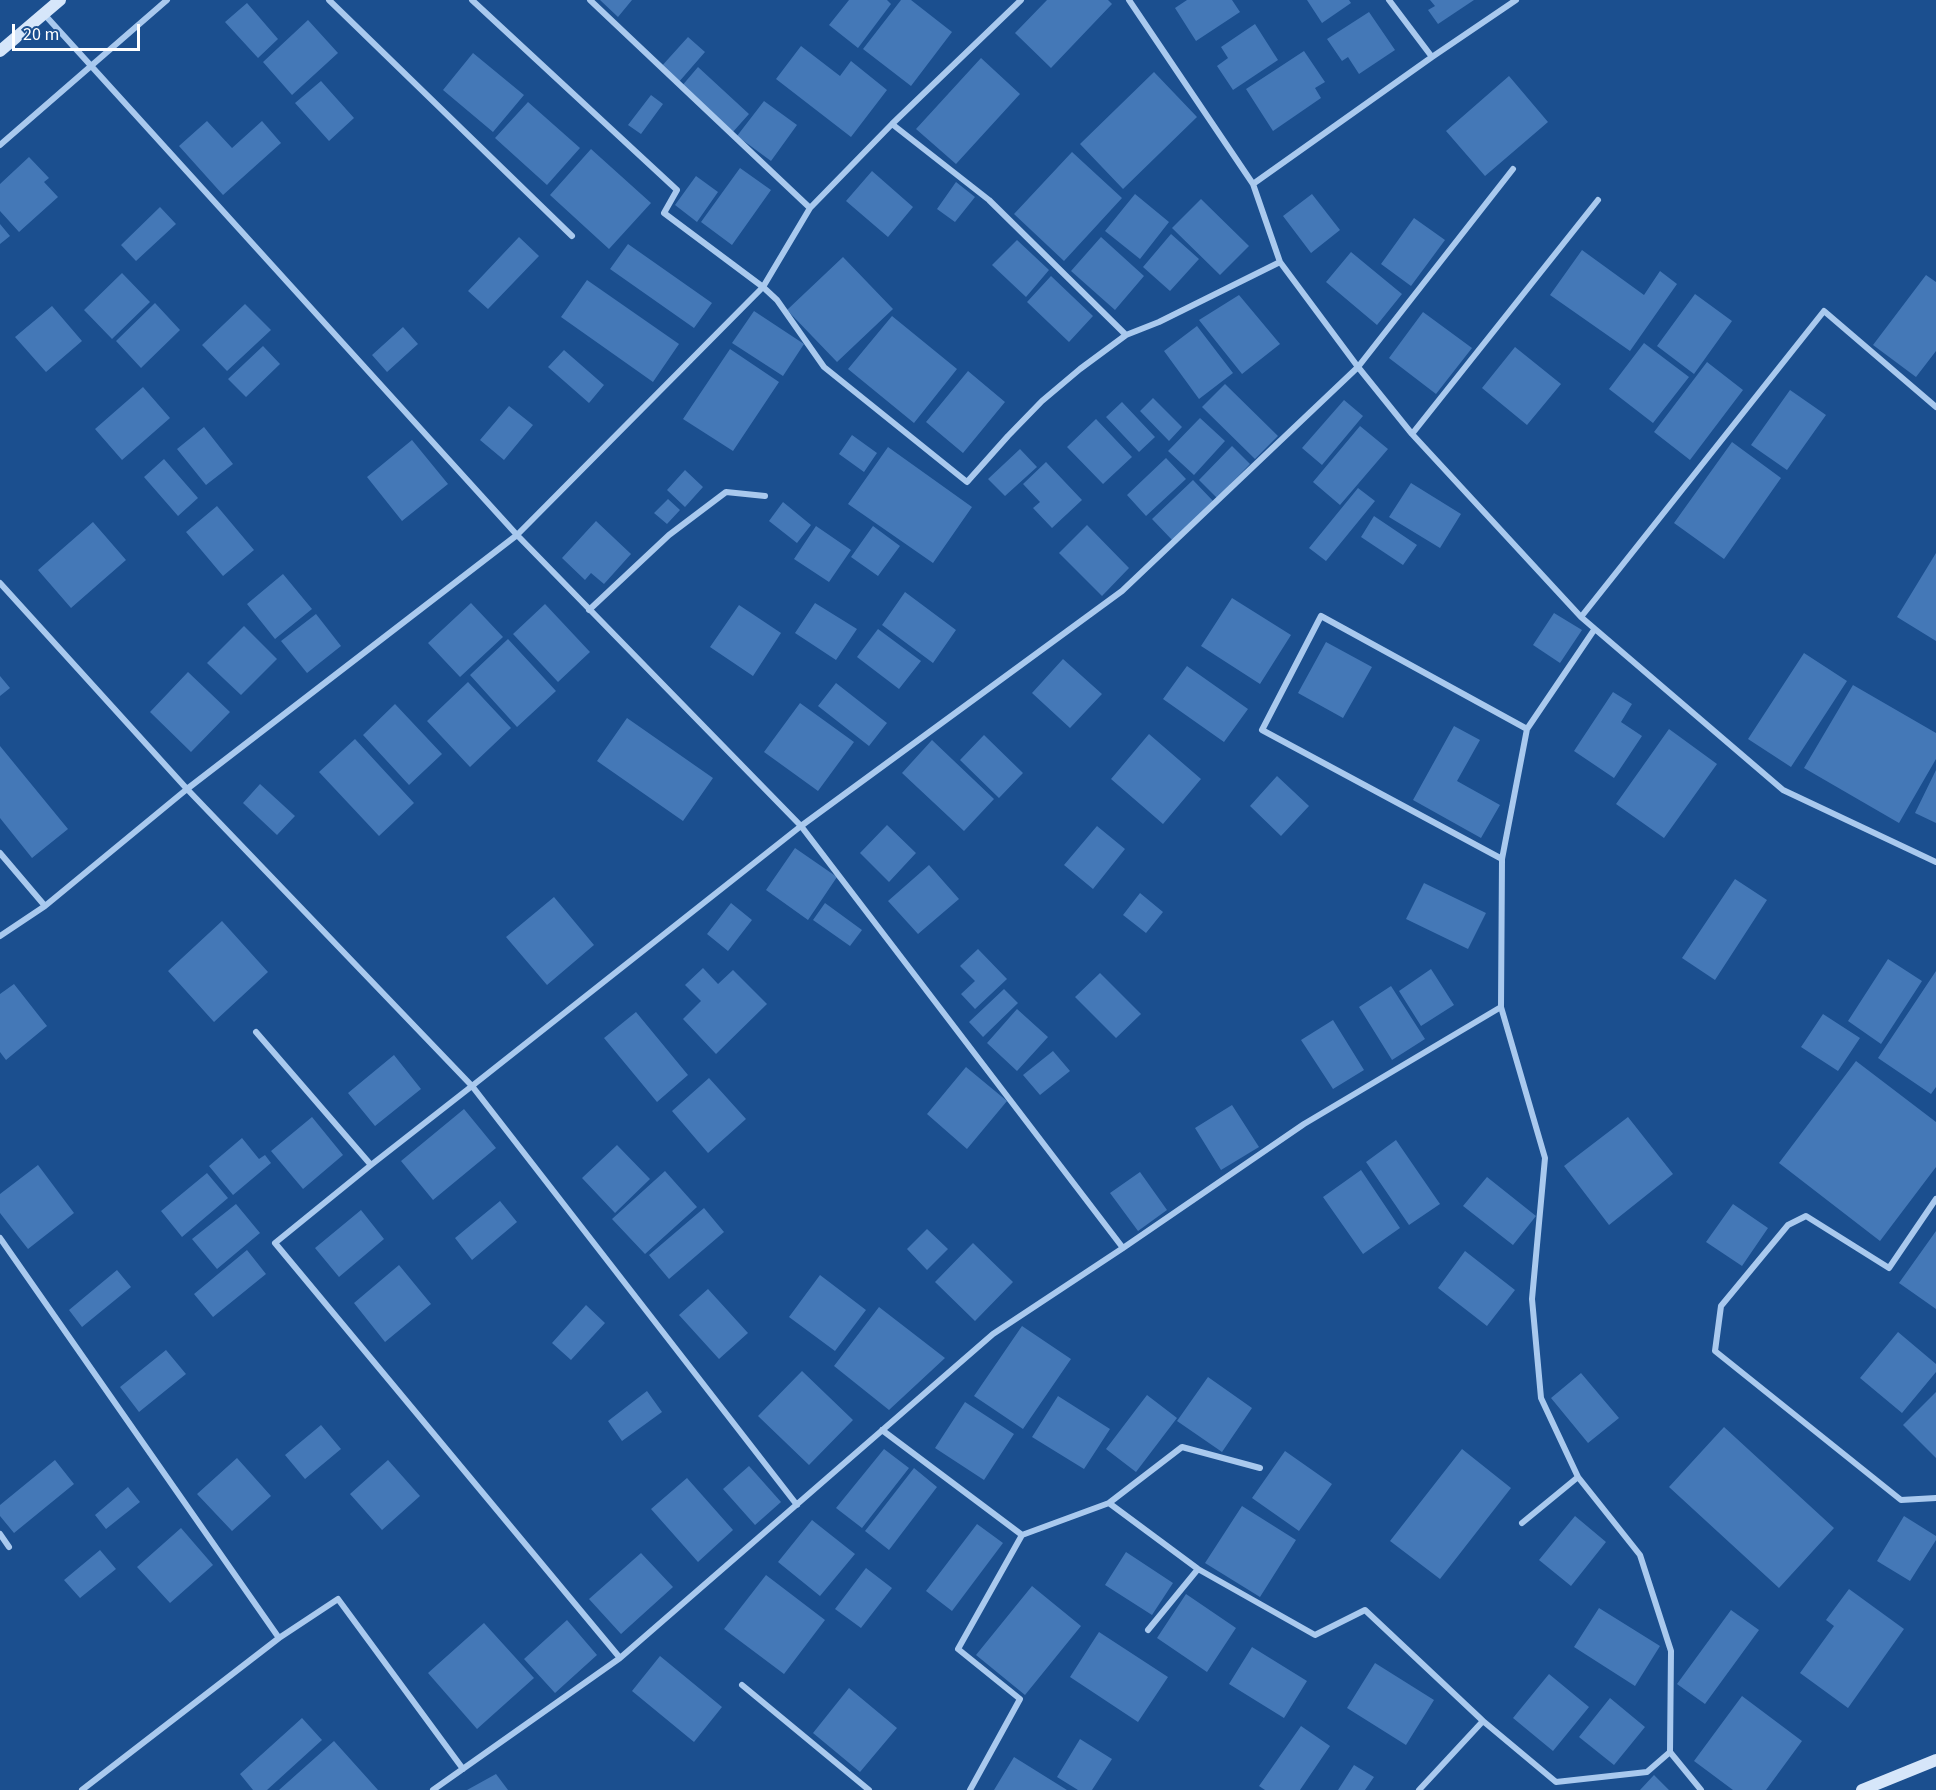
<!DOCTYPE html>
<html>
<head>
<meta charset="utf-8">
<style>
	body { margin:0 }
	#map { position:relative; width:1936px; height:1790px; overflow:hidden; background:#1b4f8f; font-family:"Source Sans 3",sans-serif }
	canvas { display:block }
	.scale { position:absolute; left:12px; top:24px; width:128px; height:27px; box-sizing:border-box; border:3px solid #fff; border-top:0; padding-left:8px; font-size:18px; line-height:21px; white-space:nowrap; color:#fff; -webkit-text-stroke:4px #1b4f8f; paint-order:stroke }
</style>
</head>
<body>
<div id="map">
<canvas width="1936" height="1790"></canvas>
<div class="scale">20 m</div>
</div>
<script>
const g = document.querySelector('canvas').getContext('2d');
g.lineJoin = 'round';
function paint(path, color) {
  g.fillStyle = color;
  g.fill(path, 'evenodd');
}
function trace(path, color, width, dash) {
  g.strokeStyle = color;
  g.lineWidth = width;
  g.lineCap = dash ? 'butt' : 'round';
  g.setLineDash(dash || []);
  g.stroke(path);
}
paint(new Path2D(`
	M600 0H632L618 17Z
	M849 0H887L891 4 858 48 829 25Z
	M901 0H911L952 32 911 86 863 49Z
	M1047 0H1108L1112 4 1051 68 1015 33Z
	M1187 0H1232L1240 12 1196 41 1175 8Z
	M1307 0H1349L1351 3 1322 23Z
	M1430 0H1474L1438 24 1428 10 1435 6Z
	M247 3 278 39 258 58 225 22Z
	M1369 12 1395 50 1359 74 1348 57 1342 61 1327 39Z
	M308 20 338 53 292 95 263 62Z
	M1255 24 1278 60 1233 90 1217 66 1228 58 1221 47Z
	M688 37 705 52 678 83 660 68Z
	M801 46 840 76 851 61 887 90 851 137 776 79Z
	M1304 51 1325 82 1315 88 1321 98 1273 131 1246 89Z
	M473 53 524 95 493 132 443 90Z
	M981 58 1020 94 956 164 916 129Z
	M698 67 749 114 732 133 681 87Z
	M1154 72 1197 117 1123 189 1080 144Z
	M1509 76 1548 122 1485 176 1446 131Z
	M321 81 354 118 329 141 295 103Z
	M651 95 663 104 641 134 628 125Z
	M764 101 797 125 771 161 737 136Z
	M528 102 580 148 547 185 495 138Z
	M207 121 232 148 262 121 281 143 223 195 179 146Z
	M591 149 651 203 609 249 550 195Z
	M1072 152 1122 198 1064 261 1014 214Z
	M29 157 49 178 44 182 58 197 19 232 0 211V184Z
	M740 168 771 190 732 245 701 222Z
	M872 171 913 207 888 237 846 201Z
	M696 176 718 192 697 222 675 205Z
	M956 182 975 197 955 222 937 209Z
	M1135 194 1169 222 1140 259 1105 231Z
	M1312 194 1340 230 1311 253 1283 216Z
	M1201 199 1249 246 1220 275 1172 228Z
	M160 207 176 224 136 261 121 245Z
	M1414 218 1445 240 1411 286 1381 264Z
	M0 224 10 236 0 244Z
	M1171 234 1199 259 1170 291 1143 267Z
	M519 237 539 256 488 309 468 291Z
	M1101 237 1144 276 1115 310 1071 271Z
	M1017 240 1049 270 1026 297 992 265Z
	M628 244 712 303 694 328 610 269Z
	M1582 250 1644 295 1660 271 1677 284 1630 351 1550 295Z
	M1351 252 1402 294 1377 325 1326 282Z
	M843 257 893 309 837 362 787 310Z
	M122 273 150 302 112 339 84 310Z
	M1926 275 1936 282V351L1916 377 1873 345Z
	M1051 276 1093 316 1069 342 1027 302Z
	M587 280 679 344 653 382 561 317Z
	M1695 294 1732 321 1694 374 1657 346Z
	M1239 295 1280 344 1242 374 1199 320Z
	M155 303 180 330 141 368 116 341Z
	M245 304 271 330 227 371 202 345Z
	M52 306 82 341 46 372 15 337Z
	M754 311 804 344 783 376 732 343Z
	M1423 312 1472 348 1436 394 1389 358Z
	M892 316 957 369 914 423 848 369Z
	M1197 326 1233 373 1199 399 1164 351Z
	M403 327 418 344 387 372 372 355Z
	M1644 343 1689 377 1653 423 1609 389Z
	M263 346 280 364 246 397 228 379Z
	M1515 347 1561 384 1527 425 1482 388Z
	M730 349 779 382 733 451 683 419Z
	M564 350 604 385 589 403 548 367Z
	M1707 362 1743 390 1690 460 1654 432Z
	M968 371 1005 402 963 453 926 422Z
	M1225 384 1278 436 1255 459 1202 407Z
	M143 387 170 418 122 460 95 429Z
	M1790 390 1826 415 1787 470 1751 445Z
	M1153 398 1182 427 1169 441 1140 411Z
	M1344 400 1363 416 1322 465 1302 448Z
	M1122 402 1155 437 1139 452 1106 417Z
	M509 406 533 425 504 460 480 440Z
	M1200 418 1225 441 1194 475 1168 451Z
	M1096 419 1132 457 1103 484 1067 447Z
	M1360 426 1388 449 1340 505 1313 482Z
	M204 427 233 464 206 485 177 449Z
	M852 435 877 453 864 472 839 454Z
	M412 440 448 484 402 521 367 477Z
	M1732 442 1781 478 1724 559 1674 523Z
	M1232 446 1250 464 1217 498 1199 480Z
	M888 447 972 507 933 563 848 504Z
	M1020 449 1037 467 1005 496 988 479Z
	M1166 458 1186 479 1146 516 1127 495Z
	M164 459 198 498 178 516 144 477Z
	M1046 462 1082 500 1052 528 1033 508 1040 502 1023 484Z
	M685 470 703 487 685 507 667 490Z
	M1193 480 1214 502 1174 542 1152 519Z
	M1411 483 1461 514 1440 548 1389 517Z
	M1358 488 1375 501 1326 561 1309 548Z
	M668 499 680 510 667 524 654 513Z
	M783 502 811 525 797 543 769 521Z
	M217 506 254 550 223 576 186 532Z
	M1374 516 1417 545 1403 565 1361 537Z
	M596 521 631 554 604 584 591 573 585 580 562 558Z
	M93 522 126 560 71 608 38 570Z
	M1087 525 1129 568 1102 596 1059 553Z
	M816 526 851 550 829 582 794 559Z
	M873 526 900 546 878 576 851 557Z
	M1936 553V641L1897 617Z
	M283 574 312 609 275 639 247 604Z
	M905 592 956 630 933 663 882 625Z
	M1232 598 1291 635 1260 684 1201 646Z
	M471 603 503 637 460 677 428 643Z
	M815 603 857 629 836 660 795 633Z
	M545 604 590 652 558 682 513 634Z
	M739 605 781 633 753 676 710 647Z
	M1554 613 1582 630 1560 663 1533 645Z
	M316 614 341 646 307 673 281 641Z
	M244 626 277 659 241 695 207 663Z
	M878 629 921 661 899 689 857 657Z
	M508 639 556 691 517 727 470 675Z
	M1326 642 1372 667 1343 718 1298 693Z
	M1804 653 1847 681 1791 767 1748 739Z
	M1063 659 1102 694 1070 728 1032 693Z
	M1187 666 1248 709 1224 742 1163 699Z
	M188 672 230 712 191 752 150 712Z
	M0 676 10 688 0 696Z
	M468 682 511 728 470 767 427 721Z
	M836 683 887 723 869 746 818 706Z
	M1853 685 1936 733V759L1899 823 1804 768Z
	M1613 692 1632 704 1621 722 1642 736 1614 778 1574 751Z
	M800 703 854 742 818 791 764 752Z
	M395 704 442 754 409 785 363 735Z
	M627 718 713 778 683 821 597 761Z
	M1454 726 1480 740 1457 781 1500 805 1481 838 1413 800Z
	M1669 729 1717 764 1664 838 1616 804Z
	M1149 734 1201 779 1163 824 1111 779Z
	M984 735 1023 773 999 798 960 760Z
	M355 739 414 803 379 836 319 772Z
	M932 740 994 799 964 831 902 773Z
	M0 746 68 829 32 858 0 818Z
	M1936 770V823L1915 813Z
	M1277 776 1309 806 1281 836 1250 806Z
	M260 784 295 816 277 835 243 803Z
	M887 825 916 853 889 882 860 853Z
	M1097 826 1125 849 1093 889 1064 865Z
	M795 848 837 877 808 920 766 890Z
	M929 865 959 899 918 934 888 901Z
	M1735 879 1767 900 1715 980 1682 958Z
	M1424 883 1486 913 1468 949 1406 919Z
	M1140 893 1163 912 1146 933 1123 915Z
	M554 897 594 945 547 985 506 937Z
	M731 903 752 920 728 951 707 934Z
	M825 903 862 930 850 946 813 920Z
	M222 921 268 972 214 1022 168 971Z
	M978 949 1007 979 975 1009 961 994 975 981 960 966Z
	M1888 959 1922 981 1881 1044 1848 1021Z
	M703 968 718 984 733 970 767 1004 716 1054 683 1019 701 1001 685 985Z
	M1431 969 1454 1005 1421 1026 1399 991Z
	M1936 971V1087L1931 1094 1878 1058Z
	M1100 973 1141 1014 1116 1038 1075 997Z
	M14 984 47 1026 6 1060 0 1052V994Z
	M1391 986 1425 1039 1392 1060 1359 1007Z
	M1004 989 1018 1003 983 1037 969 1022Z
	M1017 1009 1048 1037 1017 1071 987 1043Z
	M636 1012 688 1075 657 1102 604 1038Z
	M1823 1014 1860 1038 1838 1071 1801 1047Z
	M1333 1020 1364 1070 1333 1089 1301 1040Z
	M1053 1051 1070 1071 1040 1095 1023 1075Z
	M394 1055 421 1089 375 1126 348 1093Z
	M1856 1061 1936 1122V1167L1880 1241 1779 1163Z
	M966 1067 1007 1101 967 1149 927 1114Z
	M709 1078 746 1119 708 1153 672 1111Z
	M1232 1105 1259 1147 1221 1170 1195 1128Z
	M464 1109 496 1148 433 1200 401 1161Z
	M312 1117 343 1155 303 1189 271 1151Z
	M1628 1117 1673 1174 1609 1225 1564 1166Z
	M242 1138 259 1159 265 1155 271 1163 233 1195 209 1166Z
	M1396 1140 1440 1204 1409 1225 1366 1162Z
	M617 1145 650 1179 615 1213 582 1178Z
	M38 1165 74 1213 28 1249 0 1213V1194Z
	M1361 1170 1400 1228 1363 1254 1323 1197Z
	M665 1171 697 1207 645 1254 612 1219Z
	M1140 1172 1167 1210 1138 1231 1110 1193Z
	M207 1173 228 1198 182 1237 161 1211Z
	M1487 1177 1536 1216 1513 1245 1463 1206Z
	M500 1201 517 1222 472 1260 455 1238Z
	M236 1204 260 1233 217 1269 192 1239Z
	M1733 1204 1768 1228 1742 1266 1706 1242Z
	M704 1208 724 1232 669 1279 649 1255Z
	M361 1210 384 1239 339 1277 315 1248Z
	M927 1229 948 1249 927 1270 907 1249Z
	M1936 1231V1309L1899 1283Z
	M973 1243 1013 1282 975 1321 935 1282Z
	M247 1250 266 1274 213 1317 194 1294Z
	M1465 1251 1515 1290 1487 1326 1438 1288Z
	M399 1265 431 1304 385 1342 354 1303Z
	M117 1270 131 1287 82 1327 69 1310Z
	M820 1275 866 1310 835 1351 789 1317Z
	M708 1289 748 1333 719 1359 679 1315Z
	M586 1305 605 1323 571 1360 552 1343Z
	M879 1307 945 1358 889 1410 834 1366Z
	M1022 1326 1071 1359 1023 1429 974 1396Z
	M1898 1332 1936 1364V1372L1902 1413 1860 1378Z
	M166 1350 186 1374 139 1412 120 1387Z
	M802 1371 853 1420 809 1465 758 1416Z
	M1581 1373 1619 1418 1588 1443 1551 1398Z
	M1208 1377 1252 1408 1222 1452 1177 1421Z
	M647 1391 662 1412 622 1441 608 1421Z
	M1936 1392V1458L1903 1425Z
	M1147 1395 1177 1418 1136 1472 1106 1449Z
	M1058 1396 1110 1429 1084 1469 1032 1437Z
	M965 1402 1014 1434 984 1480 935 1448Z
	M321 1425 341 1449 305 1479 285 1455Z
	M1724 1427 1834 1528 1779 1588 1669 1487Z
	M884 1449 909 1468 862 1528 836 1508Z
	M1462 1449 1511 1488 1440 1579 1390 1541Z
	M1285 1451 1332 1484 1299 1531 1252 1498Z
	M237 1458 271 1496 232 1531 197 1494Z
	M55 1460 74 1484 14 1533 0 1516V1505Z
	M388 1460 420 1496 382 1530 350 1494Z
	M749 1466 781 1502 755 1525 723 1489Z
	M914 1468 937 1487 889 1550 865 1531Z
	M687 1478 733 1530 698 1562 651 1509Z
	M128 1487 140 1502 106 1529 95 1515Z
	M1242 1506 1296 1540 1260 1597 1205 1563Z
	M1575 1516 1606 1542 1571 1586 1539 1560Z
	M1904 1516 1936 1536V1540L1910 1581 1877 1561Z
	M812 1520 855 1554 820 1596 778 1562Z
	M977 1524 1003 1543 952 1611 926 1591Z
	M181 1528 213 1565 170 1603 137 1567Z
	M100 1550 116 1569 80 1598 64 1580Z
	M1126 1552 1173 1583 1152 1615 1105 1585Z
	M641 1553 673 1587 621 1634 589 1599Z
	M866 1568 892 1588 861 1628 835 1609Z
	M766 1575 825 1620 784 1674 724 1629Z
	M1032 1586 1081 1626 1025 1695 976 1655Z
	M1849 1589 1904 1629 1848 1708 1800 1673 1834 1626 1826 1620Z
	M1186 1594 1236 1628 1207 1672 1157 1638Z
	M1599 1608 1660 1646 1635 1686 1574 1647Z
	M1731 1610 1759 1630 1705 1704 1677 1684Z
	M567 1620 597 1655 555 1693 524 1659Z
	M484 1623 534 1678 477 1729 428 1673Z
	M1099 1632 1168 1677 1138 1722 1070 1677Z
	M1252 1647 1307 1681 1284 1718 1229 1684Z
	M660 1656 722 1707 694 1742 632 1691Z
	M1375 1663 1434 1700 1406 1745 1347 1708Z
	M1549 1674 1589 1707 1553 1751 1513 1718Z
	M849 1688 897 1728 860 1772 813 1733Z
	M1742 1696 1802 1741 1766 1790H1733L1694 1761Z
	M1610 1698 1645 1727 1614 1765 1579 1737Z
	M302 1718 322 1740 267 1790H253L240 1774Z
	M1301 1726 1330 1746 1300 1790H1265L1259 1786Z
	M1080 1739 1112 1759 1092 1790H1078L1057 1777Z
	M334 1741 378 1790H279Z
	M1014 1757 1067 1790H994Z
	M1354 1765 1374 1777 1365 1790H1338Z
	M496 1774 508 1790H467Z
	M1654 1775 1669 1790H1640Z`), '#4478b7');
trace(new Path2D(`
	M329 0 572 236
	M472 0 677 190 664 213 763 287 777 300 824 367 967 482 1008 436 1042 401 1080 369 1126 335 1159 322 1280 262
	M590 0 810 208
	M1129 0 1253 184 1280 262 1358 367 1412 434 1581 617 1783 790 1936 862
	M44 14 517 535 801 826 472 1086 371 1165 275 1243 620 1658
	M1432 57 1516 0
	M892 124 989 200 1126 335
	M0 145 167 0
	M1253 184 1432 57 1389 0
	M1412 434 1598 200
	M0 583 187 789 472 1086 797 1505
	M589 610 669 535 726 492 765 496
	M1581 617 1824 311 1936 407
	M0 853 45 906
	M1502 859 1262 730 1321 616 1527 729
	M0 936 45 906 187 789 517 535 763 287 810 208 892 124 1021 0
	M1501 1007 1545 1158 1532 1299 1541 1398 1578 1477 1640 1555 1671 1651 1670 1752 1701 1790
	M256 1032 371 1165
	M1936 1199 1889 1268 1806 1216 1788 1225 1721 1306 1715 1351 1901 1500 1936 1498
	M0 1238 279 1638 338 1599 463 1769
	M1123 1248 801 826 1122 591 1358 367 1513 169
	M882 1430 1022 1535 1109 1503 1198 1569 1315 1635 1365 1610 1483 1721 1556 1782 1647 1772 1670 1752
	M1109 1503 1182 1447 1260 1468
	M1522 1523 1578 1477
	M0 1534 9 1547
	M1148 1630 1198 1569
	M742 1685 869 1790
	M82 1790 279 1638
	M433 1790 620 1658 993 1334 1123 1248 1304 1124 1501 1007 1502 859 1527 729 1594 630
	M970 1790 1020 1699 958 1649 1022 1535
	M1419 1790 1483 1721`), '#a9c9ee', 6);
trace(new Path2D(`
	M0 51 60 0
	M1862 1790 1936 1760`), '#d6e6fa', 12);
</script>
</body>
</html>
